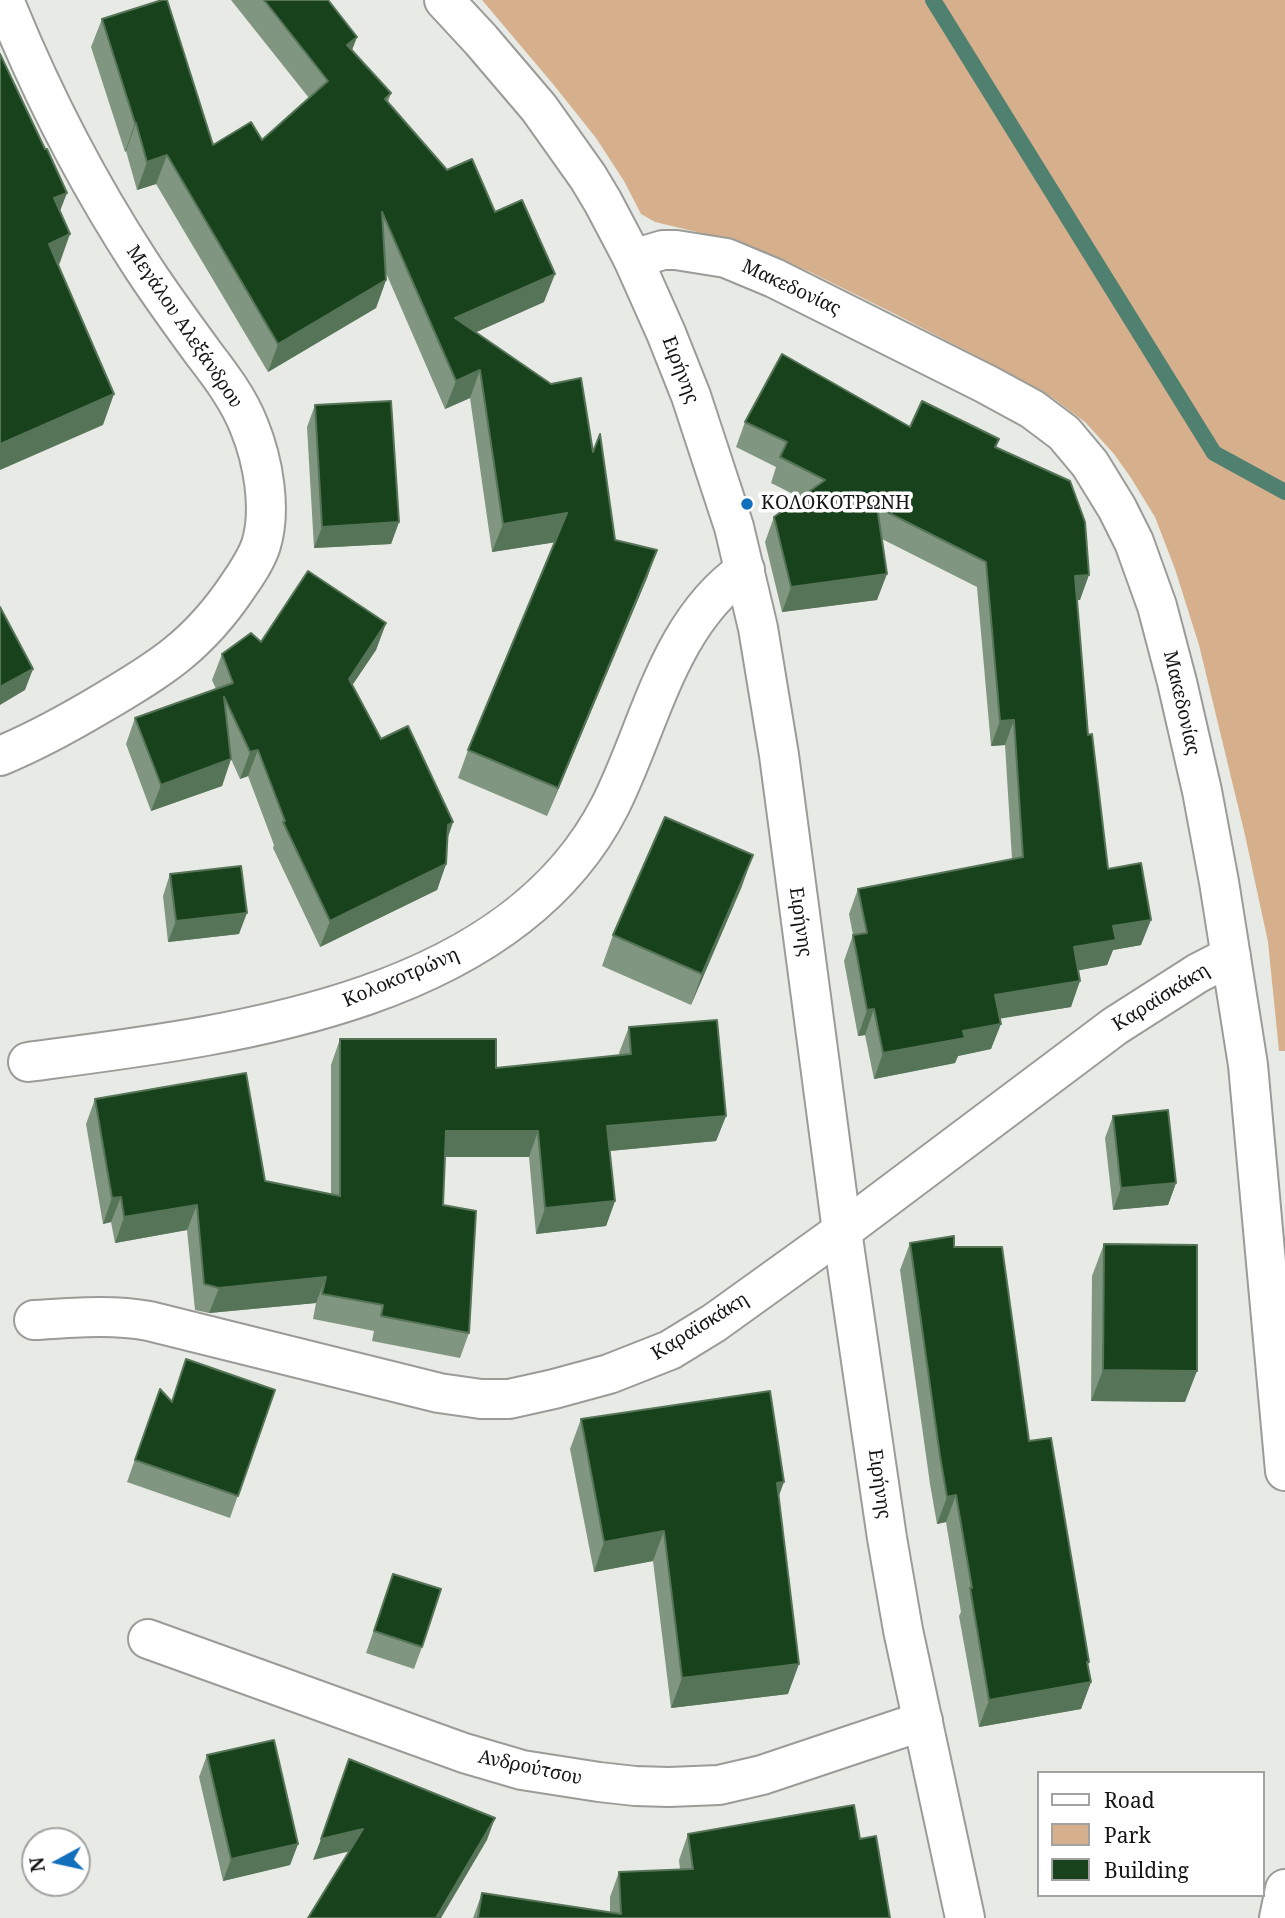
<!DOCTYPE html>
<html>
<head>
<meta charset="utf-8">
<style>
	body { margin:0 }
	#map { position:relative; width:1285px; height:1918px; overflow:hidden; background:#e8eae5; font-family:"Noto Serif",serif }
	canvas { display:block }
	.legend { position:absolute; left:1037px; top:1771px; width:228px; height:126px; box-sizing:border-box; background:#fff; border:2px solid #a2a2a1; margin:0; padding:9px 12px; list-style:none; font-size:21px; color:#161615 }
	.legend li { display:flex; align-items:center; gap:14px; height:35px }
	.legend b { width:35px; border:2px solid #a2a2a1 }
	.north { position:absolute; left:21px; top:1827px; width:70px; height:70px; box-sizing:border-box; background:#fff; border:2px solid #a2a2a1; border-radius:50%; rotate:262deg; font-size:19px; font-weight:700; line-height:28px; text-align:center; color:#161615 }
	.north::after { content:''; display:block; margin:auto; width:24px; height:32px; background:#126fbc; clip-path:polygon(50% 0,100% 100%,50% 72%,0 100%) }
</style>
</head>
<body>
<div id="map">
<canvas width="1285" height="1918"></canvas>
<ul class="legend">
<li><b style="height:9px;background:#fff"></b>Road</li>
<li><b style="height:19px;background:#d6b08c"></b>Park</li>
<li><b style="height:19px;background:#18421b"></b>Building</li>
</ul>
<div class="north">N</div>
</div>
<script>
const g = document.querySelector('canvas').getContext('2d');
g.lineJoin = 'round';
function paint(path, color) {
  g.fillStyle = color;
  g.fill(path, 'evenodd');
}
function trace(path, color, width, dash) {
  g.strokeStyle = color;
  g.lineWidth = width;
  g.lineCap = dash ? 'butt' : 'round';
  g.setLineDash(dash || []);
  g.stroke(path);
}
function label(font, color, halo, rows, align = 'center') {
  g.font = font + ' "Noto Serif",serif';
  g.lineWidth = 7;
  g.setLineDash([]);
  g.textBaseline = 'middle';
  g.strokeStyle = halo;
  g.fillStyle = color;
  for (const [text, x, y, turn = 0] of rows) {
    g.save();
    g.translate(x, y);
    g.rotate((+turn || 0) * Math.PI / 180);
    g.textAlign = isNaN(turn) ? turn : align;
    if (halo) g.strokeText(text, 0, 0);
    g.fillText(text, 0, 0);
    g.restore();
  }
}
paint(new Path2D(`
	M482 0H1285V1051H1279L1268 942 1245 835 1199 645 1175 569 1155 517 1131 478 1114 454 1085 422 1054 399 1009 373 895 314 810 272 739 242 655 222 641 214 624 181 596 138 553 84Z`), '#d6b08c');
trace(new Path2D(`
	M933 0 1214 453 1285 492`), '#4f8070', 16);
const minor = new Path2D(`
	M633 259 663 250H676L726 258 774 278 986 384 1032 409 1064 433 1090 464 1117 508 1134 542 1157 606 1177 682 1202 791 1219 882 1248 1065 1285 1471
	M0 756C34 742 67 724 99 705 159 670 198 646 238 586 247 573 256 560 261 545 272 509 263 460 249 426 239 400 221 376 204 354 182 324 160 294 140 263 86 180 41 92 4 0
	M28 1062C225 1036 508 1006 610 806 650 727 668 623 745 570
	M34 1320C73 1318 110 1314 149 1321L439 1393 481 1399H509L554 1389 609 1374 670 1350 714 1323 842 1231 1115 1026 1198 973 1231 956
	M148 1639 464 1753 522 1770 599 1782 635 1786 669 1787 719 1785 762 1775 923 1721
	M1279 1918 1285 1889`);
const tertiary = new Path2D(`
	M444 0 481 40 539 108 588 177 603 202 633 259 666 333 691 396 734 527 758 628 779 755 842 1231 887 1538 903 1630 965 1918`);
trace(minor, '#9b9c98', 42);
trace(tertiary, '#9b9c98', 42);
trace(minor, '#fff', 38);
trace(tertiary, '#fff', 38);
paint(new Path2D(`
	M231 0H328L357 37 352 50 391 93 388 102 447 170 495 212 544 302 476 332 593 452 615 540 657 550 647 578 547 816 458 778 468 750 555 542 492 552 470 398 445 409 386 273V280L376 308 268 372 156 184 137 190 126 151 125 152 91 47 102 19 213 145 262 140 309 98Z
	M315 405 399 522 391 544 314 548 307 427Z
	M745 422 910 427 999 439 996 447 1080 600H1077L1088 735 1108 869 1141 945 1113 950 1107 965 1078 970 1071 1007 1000 1018 991 1049 958 1056 955 1063 874 1079 865 1035 858 1036 844 961 853 935 849 914 858 889 1012 859 1005 745 991 746 977 587 882 539 877 600 782 612 765 542 774 517 801 498 771 483 776 467 736 447Z
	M386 623 376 650 352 685 381 739 453 822 447 839 446 864 437 890 320 947 273 848 274 845 248 776 240 779 231 759 222 786 151 811 126 744 135 718 216 689 212 680 222 654 261 642Z
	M170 874 239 934 168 942 163 896Z
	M742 886 691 1005 602 966 613 935Z
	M629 1027 726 1116 716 1141 610 1151 615 1201 606 1226 536 1234 529 1157H445L443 1205 469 1333 460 1358 372 1341 374 1331 313 1319 316 1303 209 1313 195 1310 187 1230 115 1243 111 1222 103 1224 86 1124 95 1099 265 1181 331 1194V1065L340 1039 496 1068 620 1055 619 1053Z
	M1113 1116 1176 1183 1168 1205 1113 1210 1105 1138Z
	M910 1243 954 1247 1029 1441 1088 1665 1091 1682 1081 1709 979 1727 959 1616 961 1612 946 1522 937 1524 930 1484 900 1270Z
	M1104 1244 1185 1402 1091 1401 1092 1276Z
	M160 1389 171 1402 275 1390 230 1518 127 1482Z
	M581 1419 779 1495 788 1694 671 1708 653 1561 594 1572 570 1449Z
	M393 1574 422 1647 414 1669 366 1653Z
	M207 1755 298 1844 290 1865 223 1881 199 1777Z
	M688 1834 860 1839 890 1918H478L610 1913V1897L619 1872 680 1869 679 1860Z
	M482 1893 478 1918H473Z`), '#809680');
paint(new Path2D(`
	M357 37 346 65 347 45Z
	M135 123H136L126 151 125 152Z
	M167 155 156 184 137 190 147 162Z
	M67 193 55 224 54 198Z
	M70 234 59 265 49 244Z
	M555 274 544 302 445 346 455 318Z
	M386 280 376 308 268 372 278 344Z
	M480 370 470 398 445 409 456 381Z
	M114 394 103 425 0 470V444Z
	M567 513 557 542 492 552 503 524Z
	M399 522 391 544 314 548 322 527Z
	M657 550 647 578 547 816 558 788Z
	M887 574 877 600 782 612 791 587Z
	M1089 575 1080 600 1066 601 1075 576Z
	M386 623 376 650 339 705 349 679Z
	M33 669 25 690 0 705V687Z
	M1014 720 1005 745 991 746 1000 721Z
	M258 750 248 776 240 779 250 752Z
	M231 759 222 786 151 811 161 785Z
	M453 822 444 849 448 825Z
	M753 855 742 886 691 1005 702 974Z
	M446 864 437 890 320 947 330 921Z
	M247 913 239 934 168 942 176 921Z
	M1151 920 1141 945 1113 950 1107 965 1065 973 1074 947 1113 926Z
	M1080 981 1071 1007 986 1021 995 995Z
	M874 1009 865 1035 858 1036 867 1010Z
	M1001 1024 991 1049 958 1056 955 1063 874 1079 883 1053 963 1031Z
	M726 1116 716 1141 598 1152 607 1126Z
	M446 1131H538L529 1157H436Z
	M1176 1183 1168 1205 1113 1210 1121 1188Z
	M121 1197 111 1222 103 1224 112 1198Z
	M615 1201 606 1226 536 1234 545 1208Z
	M197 1205 187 1230 115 1243 124 1217Z
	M326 1277 316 1303 209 1313 219 1288Z
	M1103 1370 1197 1371 1185 1402 1091 1401Z
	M784 1482 773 1512 777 1483Z
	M956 1495 946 1522 937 1524 947 1497Z
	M664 1531 653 1561 594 1572 604 1542Z
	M1087 1662H1089L1082 1683 1091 1682 1081 1709 979 1727 989 1700Z
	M799 1664 788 1694 671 1708 682 1678Z
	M495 1818 487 1840 441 1918H436Z
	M363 1829 355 1850 313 1860 321 1839Z
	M298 1844 290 1865 223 1881 231 1859Z`), '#567458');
const building = new Path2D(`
	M162 0H167L213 145 251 122 262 140 328 81 264 0H328L357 37 347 45 391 93 385 99 447 170 472 159 495 212 522 200 555 274 455 318 551 384 581 378 593 452 600 434 615 540 657 550 558 788 468 750 567 513 503 524 480 370 456 381 382 212 386 280 278 344 167 155 147 162 136 123H135L102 19Z
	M0 54 45 149H47L67 193 54 198 70 234 49 244 114 394 0 444Z
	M782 354 910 427 922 401 999 439 995 447 1070 481 1085 522 1089 575 1075 576 1088 735 1092 734 1108 869 1141 863 1151 920 1113 926 1116 940 1074 947 1080 981 995 995 1001 1024 963 1031 965 1038 883 1053 874 1009 867 1010 853 935 867 933 858 889 1023 857 1014 720 1000 721 986 562 877 507 887 574 791 587 774 517 825 480 780 457 787 442 745 422Z
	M391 401 399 522 322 527 315 405Z
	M308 571 386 623 349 679 381 739 408 726 453 822 448 825 446 864 330 921 283 822 285 821 258 750 250 752 224 697 231 759 161 785 135 718 233 683 222 654 251 633 261 642Z
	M0 607 33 669 0 687Z
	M665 817 753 855 702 974 613 935Z
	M241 866 247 913 176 921 170 874Z
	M717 1020 726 1116 607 1126 615 1201 545 1208 538 1131H446L443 1205 476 1211 469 1333 381 1316 383 1305 322 1294 326 1277 219 1288 204 1284 197 1205 124 1217 121 1197 112 1198 95 1099 246 1073 265 1181 340 1196V1039H496V1068L631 1054 629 1027Z
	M1168 1110 1176 1183 1121 1188 1113 1116Z
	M954 1236V1247H1002L1029 1441 1051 1438 1089 1662H1087L1091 1682 989 1700 970 1588H972L956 1495 947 1497 940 1456 910 1243Z
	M1104 1244 1197 1245V1371L1103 1370Z
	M186 1359 275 1390 238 1496 135 1460 160 1389 172 1402Z
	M770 1391 784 1482 777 1483 799 1664 682 1678 664 1531 604 1542 581 1419Z
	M393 1574 441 1589 422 1647 374 1631Z
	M274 1740 298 1844 231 1859 207 1755Z
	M349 1759 495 1818 436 1918H308L363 1829 321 1839Z
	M854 1805 860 1839 876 1836 890 1918H478L482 1893 621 1914 619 1872 693 1869 688 1834Z`);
paint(building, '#18421b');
trace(building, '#567458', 2);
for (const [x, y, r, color] of [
	[747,504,7,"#126fbc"]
]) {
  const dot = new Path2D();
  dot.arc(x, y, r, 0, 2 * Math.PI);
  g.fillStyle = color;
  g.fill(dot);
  trace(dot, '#fff', 2.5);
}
label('19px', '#161615', '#fff', [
	["Μακεδονίας",791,288,25],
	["Μεγάλου Αλεξάνδρου",184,327,56],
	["Ειρήνης",680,370,69],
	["Μακεδονίας",1181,703,77],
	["Ειρήνης",800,922,82],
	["Κολοκοτρώνη",401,978,-23],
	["Καραϊσκάκη",1161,998,-32],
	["Καραϊσκάκη",700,1327,-32],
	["Ειρήνης",879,1484,82],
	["Ανδρούτσου",530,1768,12]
]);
label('19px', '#161615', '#fff', [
	["ΚΟΛΟΚΟΤΡΩΝΗ",761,504]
], 'left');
</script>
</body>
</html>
